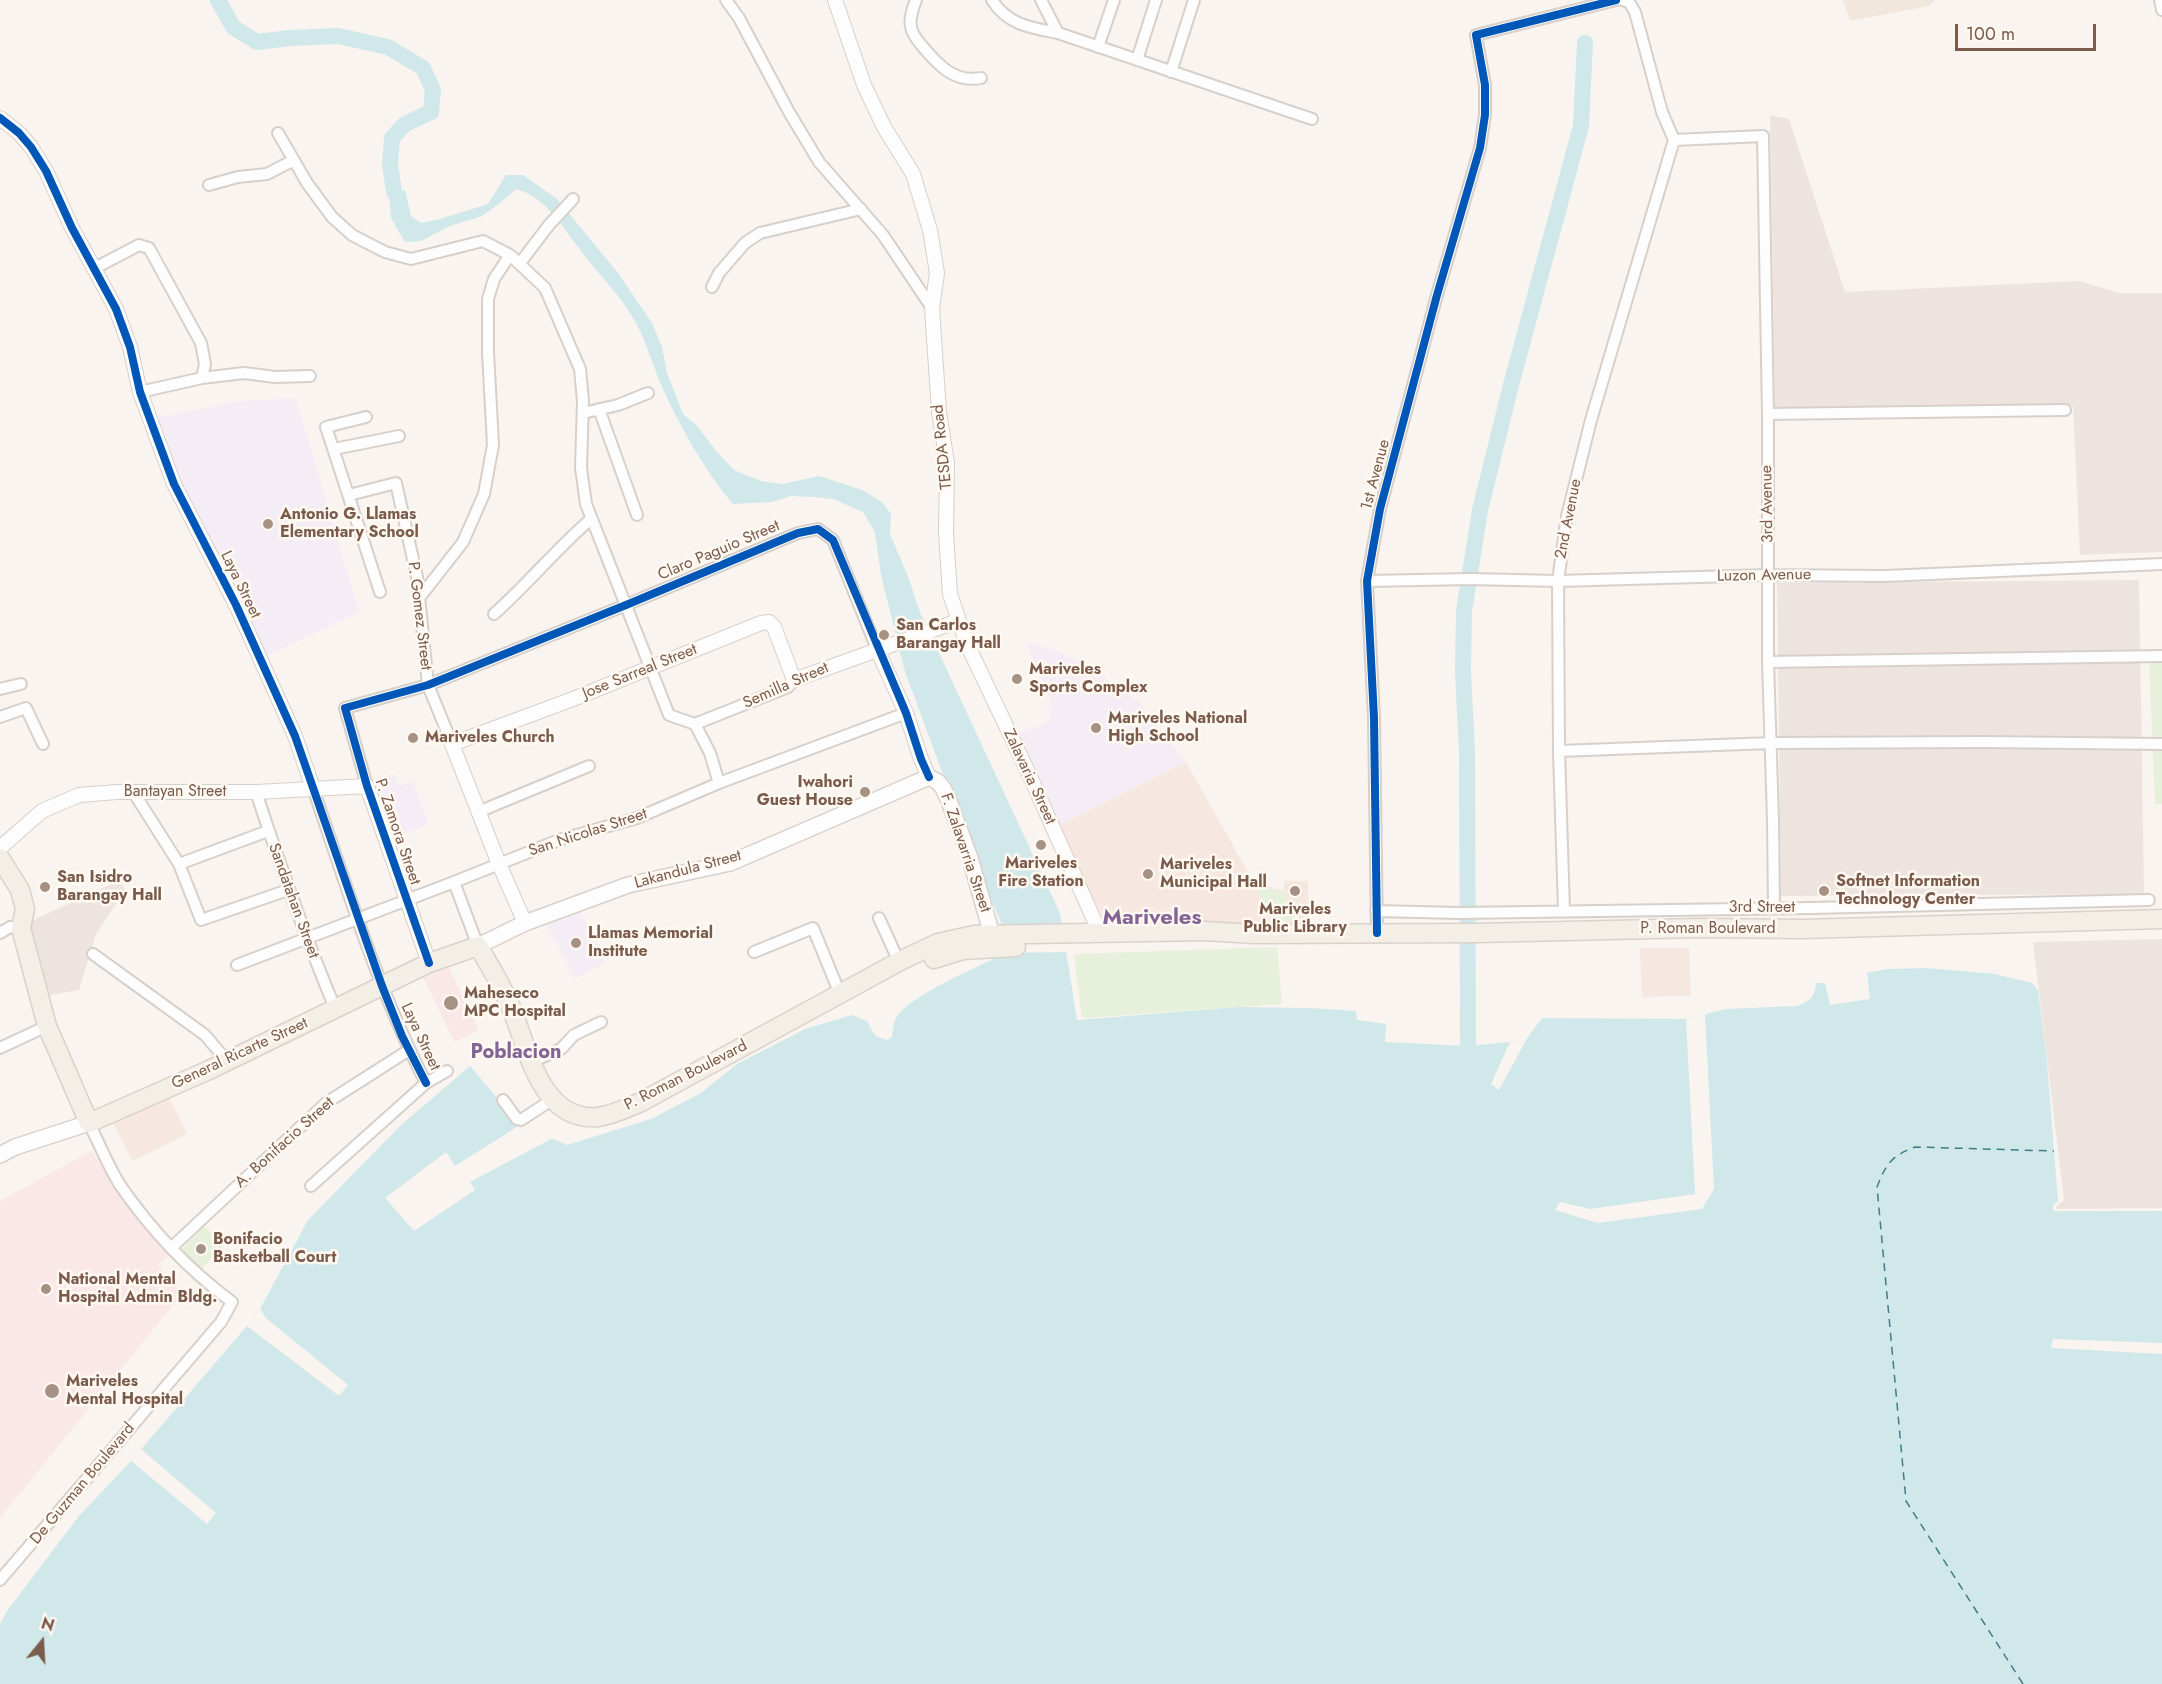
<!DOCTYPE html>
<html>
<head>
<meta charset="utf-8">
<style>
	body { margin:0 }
	#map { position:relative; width:2162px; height:1684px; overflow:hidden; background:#f9f4ef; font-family:Jost,sans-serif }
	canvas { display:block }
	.north { position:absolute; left:12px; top:1612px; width:60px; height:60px; -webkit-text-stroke:4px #fff9f2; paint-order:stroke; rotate:18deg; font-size:16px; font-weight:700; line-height:24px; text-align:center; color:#7a5b4c }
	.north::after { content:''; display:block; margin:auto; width:21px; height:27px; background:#7a5b4c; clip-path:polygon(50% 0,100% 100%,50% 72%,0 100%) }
	.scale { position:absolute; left:1955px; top:24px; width:141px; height:27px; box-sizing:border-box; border:3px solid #7a5b4c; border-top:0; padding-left:8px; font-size:18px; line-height:21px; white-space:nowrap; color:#7a5b4c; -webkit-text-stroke:4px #fff9f2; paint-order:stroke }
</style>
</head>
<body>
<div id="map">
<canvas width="2162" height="1684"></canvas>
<div class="north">N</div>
<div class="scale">100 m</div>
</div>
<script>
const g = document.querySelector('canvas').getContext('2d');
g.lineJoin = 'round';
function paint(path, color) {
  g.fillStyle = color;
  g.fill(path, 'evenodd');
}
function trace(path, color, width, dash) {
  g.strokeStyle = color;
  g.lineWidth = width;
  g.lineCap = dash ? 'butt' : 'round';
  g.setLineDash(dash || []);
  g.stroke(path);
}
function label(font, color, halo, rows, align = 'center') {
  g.font = font + ' Jost,sans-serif';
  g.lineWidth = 5;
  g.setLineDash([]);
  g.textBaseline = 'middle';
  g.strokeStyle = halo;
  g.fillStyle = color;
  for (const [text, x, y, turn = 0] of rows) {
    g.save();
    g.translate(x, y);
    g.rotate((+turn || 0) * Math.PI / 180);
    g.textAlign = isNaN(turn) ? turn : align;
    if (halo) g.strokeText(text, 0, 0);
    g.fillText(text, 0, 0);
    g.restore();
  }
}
paint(new Path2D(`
	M1843 0H1935L1929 6 1850 21Z`), '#f2e7dd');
paint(new Path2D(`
	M1186 762 1252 879 1276 889H1284V881H1308V925L1109 928 1056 827Z
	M1640 948H1689L1691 996 1642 997Z
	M167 1093 187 1134 132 1161 112 1120Z`), '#f6e7e0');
paint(new Path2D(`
	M1770 115 1789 119 1845 292 2079 281 2120 293H2162V552L2080 555 2073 406 1992 409 1775 412Z
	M2139 580 2144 894 1781 896 1777 583Z
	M120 880 125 890 96 934 79 990 45 996 27 923Z
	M2162 939V1208L2056 1209V1207L2064 1200 2033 942Z`), '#ede4df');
paint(new Path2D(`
	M296 398 359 612 266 656 160 436 155 418 240 401Z
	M1026 643 1046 647 1088 665 1140 703 1186 762 1056 827 1013 735 1051 721 1048 709 1052 704Z
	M394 774 399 786 413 782 428 824 390 838 371 780Z
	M580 910 605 963 574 979 546 924Z`), '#f5edf5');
paint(new Path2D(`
	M448 966 479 1030 454 1042 423 977Z
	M91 1151 169 1256 158 1265 182 1294 0 1518V1201Z`), '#fae8e8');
paint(new Path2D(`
	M2149 661H2162V804H2155Z
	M1252 881 1276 891H1283L1285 901 1299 902 1300 921H1273Z
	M1277 947 1282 1004 1082 1018 1074 954Z
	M204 1226 223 1246 199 1271 180 1252Z`), '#e7f0da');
paint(new Path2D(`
	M506 175H523L557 199 618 273 652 323 662 347 667 373 683 414 697 426 717 452 734 470 761 481 783 484 819 476 862 490 882 502 891 514 890 534 909 579 919 610 1060 913 1077 1020 1239 1007 1310 1008 1356 1011 1357 1020 1386 1024 1385 1042 1468 1046 1510 1042 1528 1037 1542 1018 1686 1019 1726 1009 1797 1006C1810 1001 1815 997 1816 983H1825L1830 1005 1870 999 1867 973 1887 969 1926 968 1995 974 2032 983 2038 990 2047 1062 2058 1201 2053 1205V1211H2162V1684H0V1624L7 1611 79 1516 131 1461 247 1326 260 1309 308 1220 401 1125 470 1066 520 1125 567 1145 651 1119 701 1093 737 1064 805 1029 852 1015 867 1021 875 1036 887 1040 892 1037C893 1029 893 1022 898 1015 915 993 978 967 1004 954L1003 927 981 876 905 672 881 575 875 532 863 512 833 499 814 497 791 496 772 502 733 504C704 470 681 428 662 387 653 366 647 344 636 323 621 295 596 272 578 247 560 223 545 197 516 189L500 203 482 216 450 226 421 241 405 242 391 218 389 193 405 190 411 216 421 223 440 219 488 204Z`), '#d0e8ea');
paint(new Path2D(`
	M1066 928 1070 952 1002 953 1001 929Z
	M1705 1014 1714 1189 1702 1209 1598 1223 1555 1210 1560 1202 1590 1209 1695 1194 1686 1019Z
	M1528 1037 1499 1090 1491 1084 1510 1042Z
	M520 1125 553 1138 470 1182 475 1190 414 1231 385 1198 446 1152 455 1166Z
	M260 1309 266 1318 348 1385 339 1396 247 1326Z
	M2053 1339 2162 1343V1354L2051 1348Z
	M141 1449 216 1513 207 1524 131 1461Z`), '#f9f4ef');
trace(new Path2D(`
	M218 0 233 27 257 42 290 38 338 36 388 47 423 68 433 90 431 112 405 124 392 138 390 164 394 192
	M1468 1046 1467 752 1463 672 1464 611 1480 510 1512 381 1581 126 1585 43`), '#d0e8ea', 16);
trace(new Path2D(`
	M2023 1684 1906 1501 1877 1187C1886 1164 1891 1156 1915 1147L2054 1151`), '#427c86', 1.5, [8, 6]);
const minor = new Path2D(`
	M726 0 739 18 789 112 819 162 883 235 932 308
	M916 0C913 8 909 18 911 27 912 35 919 42 923 47 939 66 955 83 981 78
	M992 0C1008 25 1031 28 1058 33
	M1041 0 1058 33 1312 119
	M1622 0 1629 2 1635 12 1662 112 1674 140 1763 136 1768 414V662L1773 820 1774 907
	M2160 0 2162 10
	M1098 47 1114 0
	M1137 60 1156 0
	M1171 72 1194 0
	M278 133 307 183 332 217 352 235 385 252 411 259 483 241 510 255 545 288 580 369 583 401 581 468 586 504 669 715 695 724 710 753 719 783
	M209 185 238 177 267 174 294 160
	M520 263 549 225 573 199
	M95 268 139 245 149 248 201 343 205 364 202 378 140 392
	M712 287 719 273 745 243 760 233 861 209
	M202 378 244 373 275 377 310 376
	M599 409 637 515
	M583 413 618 405 648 393
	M1768 414 2065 410
	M366 417 326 427 380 592
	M334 449 399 436
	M349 495 396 483 417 577 428 685 452 744
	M1367 581 1471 579 1558 581 1769 575 1885 576 2162 564
	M420 597 463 542 484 494 493 445 488 352V299L494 279 510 255
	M494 614C528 584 557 548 591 519
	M1768 662 2162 656
	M0 689 21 684
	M0 717 26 708 43 744
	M695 724 788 687 794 680
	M1559 751 1771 743 1984 742 2162 744
	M367 786 345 708 428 685 626 605 798 533 818 529 833 540 877 649
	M313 788C347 888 378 990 426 1083
	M256 792C280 865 305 937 335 1008
	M134 793 179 864 201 920 288 890
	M478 812 589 766
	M179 864 268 831
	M454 882 478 946
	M1376 911 1459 913 1811 908 2149 900
	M1564 911 1559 751 1558 581 1567 516 1591 420 1674 140
	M879 918 899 962
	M0 933 10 927 21 928
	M1377 933 1374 718 1367 581 1380 509 1437 295 1480 148 1485 115V85L1476 35 1616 0
	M754 952 813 928 840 994
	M93 954 205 1035 227 1061
	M237 965 454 882 559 840 637 818 719 783 906 713
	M0 1048 47 1026
	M531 1062 561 1049 574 1035 601 1022
	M503 1100 517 1119 521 1120 553 1099
	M311 1186 426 1083 447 1071
	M171 1248 326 1103 409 1050
	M0 1580 221 1322 232 1302C189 1270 151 1230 120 1185 108 1166 99 1143 89 1123`);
const tertiary = new Path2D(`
	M835 0 864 85 884 127 913 174 930 230 937 273 932 308 939 412 947 463 946 534 950 594 967 644 1029 774 1100 933
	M0 118 19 133 31 147 46 171 72 228 116 309 130 347 140 392 174 484 236 605 295 736 313 788
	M877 649 906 713 921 759 929 777
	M0 848 42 811 79 795 117 792H256L367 786 429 963
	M525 923 499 864 452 744 573 699 761 623 769 622 774 627 794 680 958 621`);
const secondary = new Path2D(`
	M478 946 525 923 628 885 730 863 929 777 938 782 943 788 949 801 970 858 992 935
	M0 1155 15 1147 89 1123`);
const primary = new Path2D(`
	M0 858 20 890 25 909 21 928 47 1026 89 1123 209 1070 429 963 478 946C491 968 505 991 514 1015 529 1054 543 1122 598 1117 613 1115 627 1108 641 1102L902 960 938 943 974 935 1204 931 1255 934 1477 933 1699 928 1802 929 2162 919
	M934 959 963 950 1016 947`);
trace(minor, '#d7d0ca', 14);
trace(tertiary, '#d7d0ca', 16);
trace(secondary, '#d9d0cb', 18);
trace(primary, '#dad1cb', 21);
trace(minor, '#fefdfd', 10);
trace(tertiary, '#fefdfd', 14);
trace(secondary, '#fefdfd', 15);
trace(primary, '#f3eee6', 18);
trace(new Path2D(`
	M0 118 19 133 31 147 46 171 72 228 116 309 130 347 140 392 174 484 236 605 295 736 382 986 402 1036 426 1083
	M1377 933 1374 718 1367 581 1380 509 1437 295 1480 148 1485 115V85L1476 35 1616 0
	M429 963 367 786 345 708 428 685 626 605 798 533 818 529 833 540 906 713 921 759 929 777`), '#0057b8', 8);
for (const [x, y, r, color] of [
	[268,524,6,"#a69185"],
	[884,635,6,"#a69185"],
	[1017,679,6,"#a69185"],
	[1096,728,6,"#a69185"],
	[413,738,6,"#a69185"],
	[865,792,6,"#a69185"],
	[1041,845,6,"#a69185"],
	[1148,874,6,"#a69185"],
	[45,887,6,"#a69185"],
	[1295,891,6,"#a69185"],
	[1824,891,6,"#a69185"],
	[576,943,6,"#a69185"],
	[451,1003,8,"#a69185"],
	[201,1249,6,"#a69185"],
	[46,1289,6,"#a69185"],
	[52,1391,8,"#a69185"]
]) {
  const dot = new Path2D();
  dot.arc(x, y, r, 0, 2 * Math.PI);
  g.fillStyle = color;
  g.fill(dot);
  trace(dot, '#fff9f2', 2);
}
label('16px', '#7a5b4c', '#fff9f2', [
	["TESDA Road",943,447,-96],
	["1st Avenue",1376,475,-75],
	["3rd Avenue",1768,504,-91],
	["2nd Avenue",1569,519,-79],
	["Claro Paguio Street",719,551,-23],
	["Luzon Avenue",1764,576,-1],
	["Laya Street",240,585,64],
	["P. Gomez Street",419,616,83],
	["Jose Sarreal Street",640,672,-22],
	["Semilla Street",786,686,-24],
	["Zalavaria Street",1029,777,65],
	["Bantayan Street",175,792],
	["P. Zamora Street",397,832,71],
	["San Nicolas Street",588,833,-18],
	["F. Zalavarria Street",965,853,71],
	["Lakandula Street",688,870,-15],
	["Sandatahan Street",293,901,70],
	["3rd Street",1762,908],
	["P. Roman Boulevard",1708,929],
	["Laya Street",420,1037,65],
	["General Ricarte Street",240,1054,-25],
	["P. Roman Boulevard",686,1076,-27],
	["A. Bonifacio Street",285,1143,-42],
	["De Guzman Boulevard",83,1484,-50]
]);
label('bold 16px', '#7a5b4c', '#fff9f2', [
	["Antonio G. Llamas",280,515],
	["Elementary School",280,533],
	["San Carlos",896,626],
	["Barangay Hall",896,644],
	["Mariveles",1029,670],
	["Sports Complex",1029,688],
	["Mariveles National",1108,719],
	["High School",1108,737],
	["Mariveles Church",425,738],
	["Iwahori",853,783,"right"],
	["Guest House",853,801,"right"],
	["Mariveles",1041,864,"center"],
	["Fire Station",1041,882,"center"],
	["Mariveles",1160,865],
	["Municipal Hall",1160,883],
	["San Isidro",57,878],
	["Barangay Hall",57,896],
	["Softnet Information",1836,882],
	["Technology Center",1836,900],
	["Mariveles",1295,910,"center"],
	["Public Library",1295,928,"center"],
	["Llamas Memorial",588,934],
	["Institute",588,952],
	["Maheseco",464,994],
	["MPC Hospital",464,1012],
	["Bonifacio",213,1240],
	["Basketball Court",213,1258],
	["National Mental",58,1280],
	["Hospital Admin Bldg.",58,1298],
	["Mariveles",66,1382],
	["Mental Hospital",66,1400]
], 'left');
label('bold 20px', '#836595', '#fff9f2', [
	["Poblacion",516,1053]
]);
label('bold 22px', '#836595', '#fff9f2', [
	["Mariveles",1152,919]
]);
</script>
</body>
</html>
